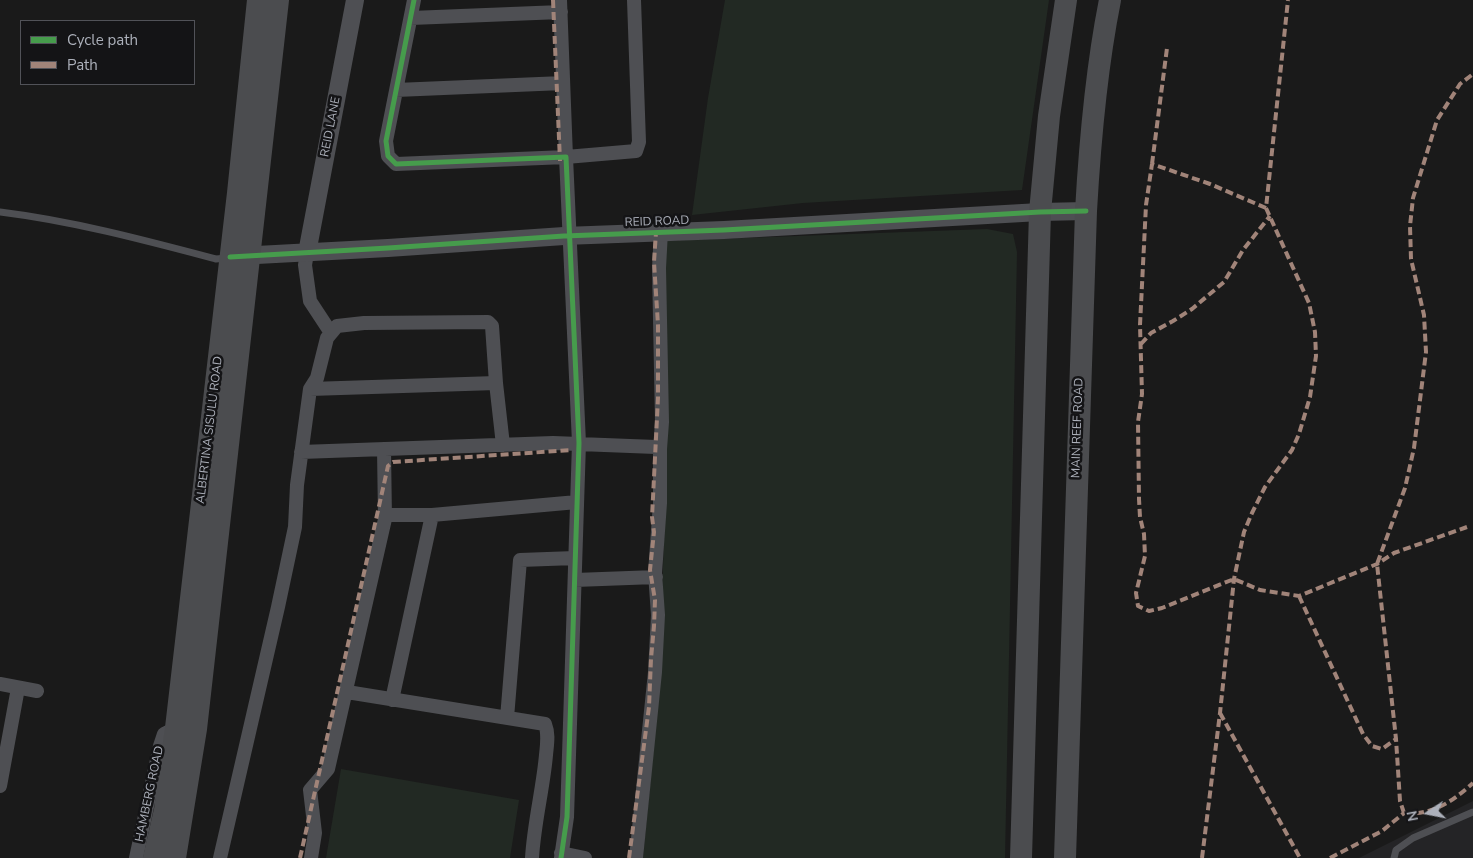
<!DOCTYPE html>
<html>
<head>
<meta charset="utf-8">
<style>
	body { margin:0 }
	#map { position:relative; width:1473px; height:858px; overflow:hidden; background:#1a1a1a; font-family:"Nunito Sans",sans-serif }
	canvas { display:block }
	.legend { position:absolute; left:20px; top:20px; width:175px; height:65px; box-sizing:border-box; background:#141416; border:1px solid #515258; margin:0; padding:6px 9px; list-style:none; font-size:15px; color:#acb0ba }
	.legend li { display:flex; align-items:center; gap:10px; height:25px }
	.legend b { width:25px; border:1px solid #515258 }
	.north { position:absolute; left:1403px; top:788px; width:50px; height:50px; -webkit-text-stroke:4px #141416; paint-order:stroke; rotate:259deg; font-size:14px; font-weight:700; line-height:20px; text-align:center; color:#acb0ba }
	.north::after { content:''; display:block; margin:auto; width:18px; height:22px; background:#acb0ba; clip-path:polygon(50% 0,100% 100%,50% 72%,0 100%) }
</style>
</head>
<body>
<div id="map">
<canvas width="1473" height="858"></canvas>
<ul class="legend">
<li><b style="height:6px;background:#469c4c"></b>Cycle path</li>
<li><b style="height:6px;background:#a18479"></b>Path</li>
</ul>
<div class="north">N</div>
</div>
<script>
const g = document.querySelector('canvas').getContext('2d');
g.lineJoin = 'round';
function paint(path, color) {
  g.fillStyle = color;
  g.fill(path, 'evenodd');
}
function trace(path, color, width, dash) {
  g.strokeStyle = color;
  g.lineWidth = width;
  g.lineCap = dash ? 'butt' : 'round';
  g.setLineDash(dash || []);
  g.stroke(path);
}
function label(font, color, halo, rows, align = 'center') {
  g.font = font + ' "Nunito Sans",sans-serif';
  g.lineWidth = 5;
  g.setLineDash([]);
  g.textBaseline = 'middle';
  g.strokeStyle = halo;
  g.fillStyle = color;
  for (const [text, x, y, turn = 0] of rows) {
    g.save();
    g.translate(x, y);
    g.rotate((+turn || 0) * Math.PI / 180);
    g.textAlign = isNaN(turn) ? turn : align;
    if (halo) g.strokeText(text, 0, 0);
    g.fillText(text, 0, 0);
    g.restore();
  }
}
paint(new Path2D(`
	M1473 801V858H1359Z`), '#242426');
paint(new Path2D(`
	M725 0H1049L1022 190 803 203 692 215 708 98Z
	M987 229 1013 234 1017 252 1005 858H643L658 702 666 486 662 241Z
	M341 769 519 800 510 858H326Z`), '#222923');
trace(new Path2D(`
	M0 212C73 221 144 240 216 259L227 258
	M1394 858 1396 850 1413 838 1473 812`), '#4e4f53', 7);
trace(new Path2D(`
	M414 0 386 141 388 156 396 164 566 157 579 443 567 817 561 858
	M560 0 566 157 636 151 639 142 634 0
	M411 18 561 12
	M396 90 563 83
	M307 253 305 265 310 301 331 333
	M310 389 496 383
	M301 452 553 443 656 447
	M385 515H432L577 502
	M575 580 656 577
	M0 684 37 691
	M347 692 545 724C549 734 547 744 546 755 543 789 534 823 532 858
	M392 700 432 515
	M507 718 520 560 575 558
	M0 786 18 688
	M561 853 585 858
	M136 858 160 746 164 734 176 728H180
	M220 858 278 607 295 527 297 485 310 389 317 378 327 338 337 326 364 323 488 322 492 326 496 383 503 445
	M311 858 315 833 310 790 328 769 385 519 384 449
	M636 858 655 672 658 615 655 573 660 503V449L662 422 659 268 661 231`), '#4e4f53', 14);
trace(new Path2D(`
	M307 253 355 0
	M238 256 388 248 564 236 724 230 1040 212 1086 211`), '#4e4f53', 18);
trace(new Path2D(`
	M154 858 165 810 176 728 238 193 258 0
	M175 858 196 729 278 0
	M1021 858 1040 212 1049 116 1066 0
	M1065 858 1086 211C1090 140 1096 70 1110 0`), '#4b4c4f', 22);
trace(new Path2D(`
	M553 0 560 161
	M1152 164 1167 48
	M1266 208 1210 184 1152 164 1146 205 1140 325 1142 394 1138 422 1139 499 1140 517 1144 534 1145 556 1136 593 1138 606 1149 611 1162 608 1234 579 1260 590 1299 596 1377 564 1394 553 1467 527
	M1141 344 1151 333 1173 321 1192 309 1224 282 1243 250 1270 216
	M1299 596 1363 734 1372 746 1382 749 1396 739
	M1220 713 1300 858
	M1404 813 1400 801 1396 739 1377 564 1405 488 1414 448 1426 352 1424 315 1411 259 1410 226 1413 198 1437 120 1460 84 1473 74
	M1404 813C1432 816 1453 801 1473 783
	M300 858 388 466 393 462 572 450
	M629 858 649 707 651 659 654 626 655 600 650 570 654 532 652 517 658 398V325L654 262 656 232
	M1202 858 1220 713 1234 579 1244 532 1252 513 1265 487 1292 450 1299 434 1310 397 1316 356 1315 332 1309 303 1266 208 1288 0
	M1330 858 1382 831 1404 813`), '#a18479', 4, [8, 4]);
trace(new Path2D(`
	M414 0 386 141 388 156 396 164 566 157 579 443 567 817 561 858
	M230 257 388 248 564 236 724 230 1040 212 1086 211`), '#469c4c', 5);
label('12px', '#acb0ba', '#141416', [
	["REID LANE",331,127,-79],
	["REID ROAD",657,222,-2],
	["MAIN REEF ROAD",1078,428,-88],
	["ALBERTINA SISULU ROAD",210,430,-83],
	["HAMBERG ROAD",150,794,-78]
]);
</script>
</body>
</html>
